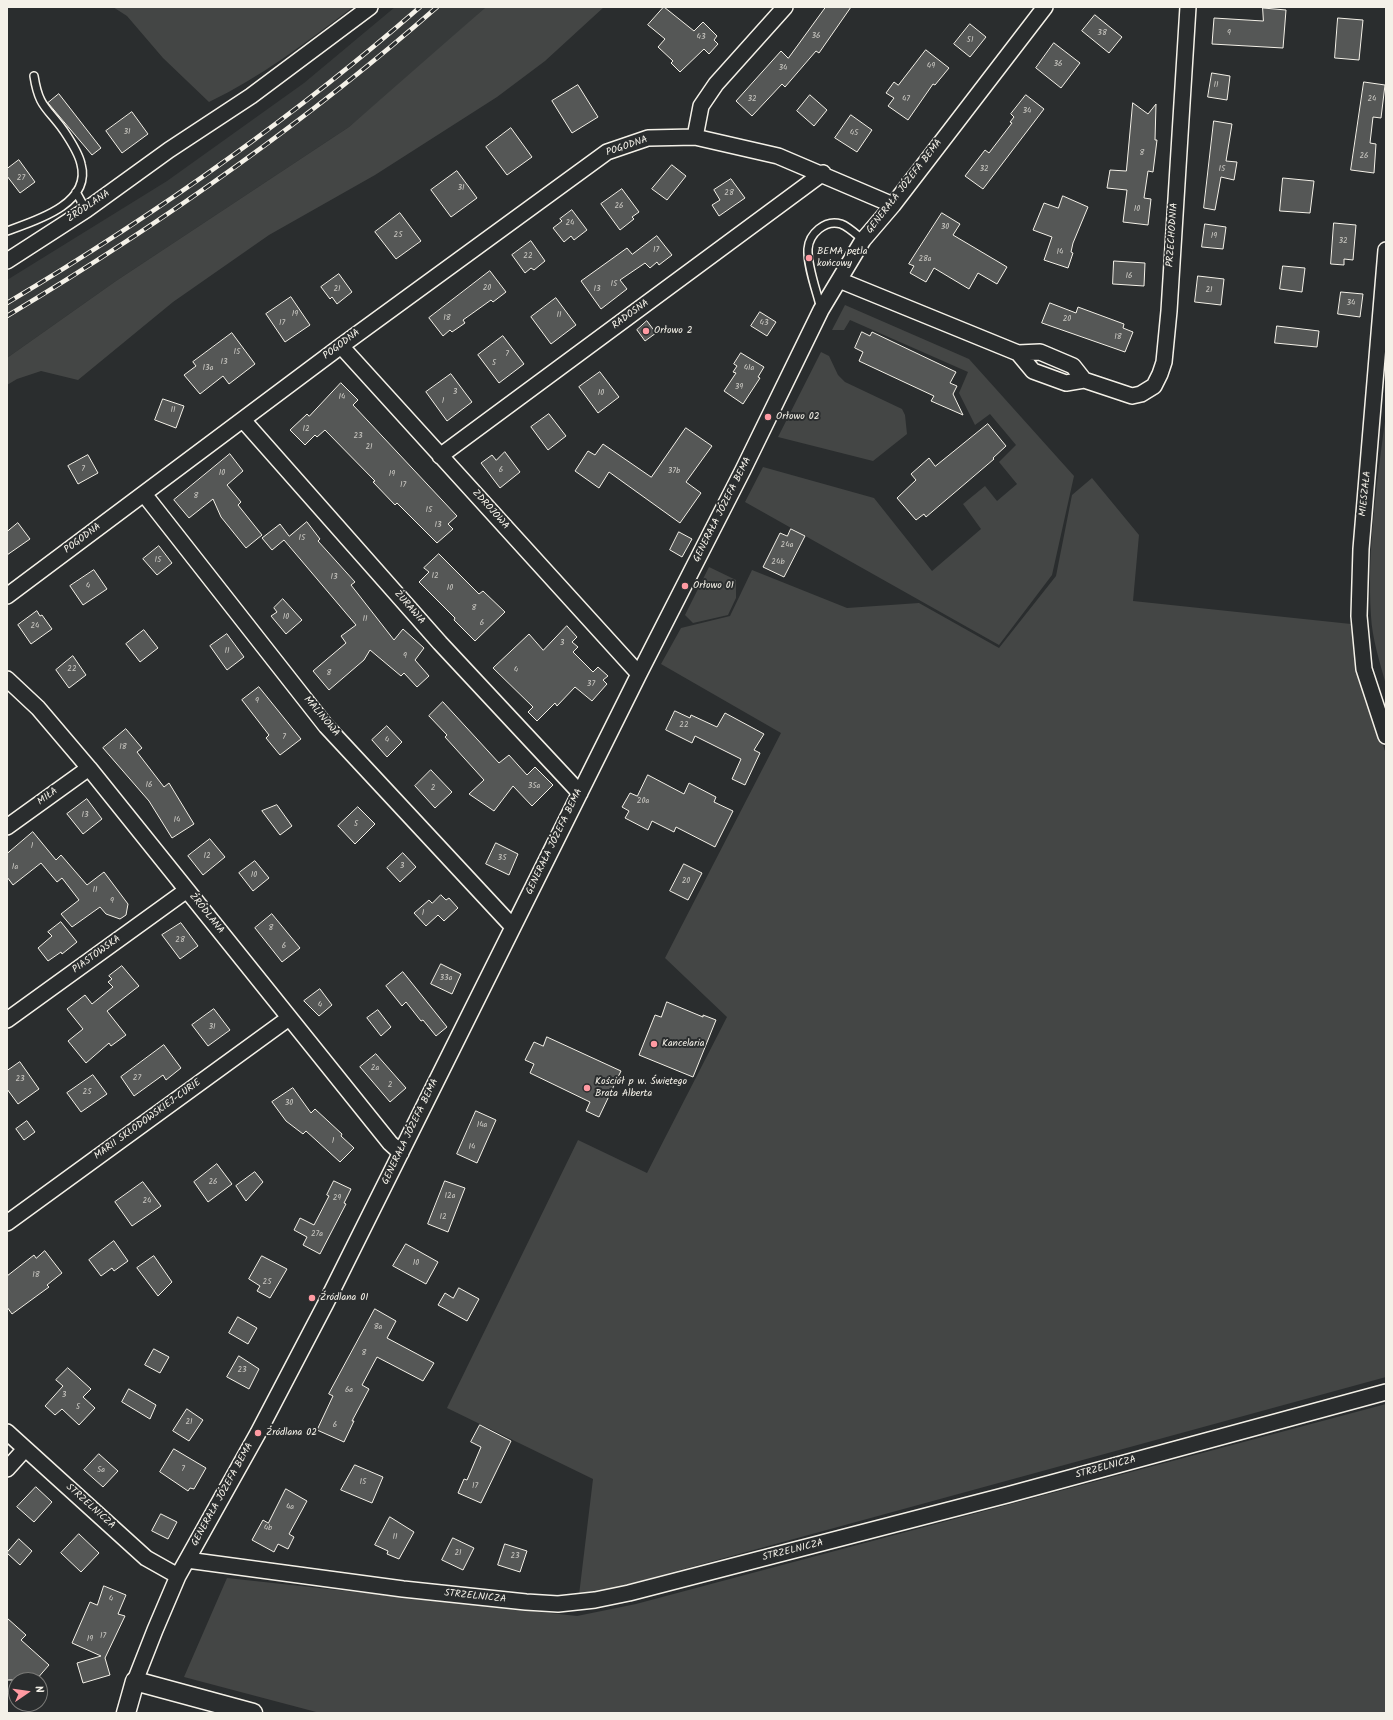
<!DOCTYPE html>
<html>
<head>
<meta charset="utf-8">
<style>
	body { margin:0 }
	#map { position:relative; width:1393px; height:1720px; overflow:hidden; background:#2a2d2e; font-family:Kalam,sans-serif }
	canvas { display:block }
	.frame { position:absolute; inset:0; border:8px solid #f4f1e8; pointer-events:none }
	.north { position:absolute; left:8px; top:1672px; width:40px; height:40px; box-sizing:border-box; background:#2a2d2e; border:1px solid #7b7b78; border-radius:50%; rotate:77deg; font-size:11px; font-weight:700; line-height:16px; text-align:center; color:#f4f1e8 }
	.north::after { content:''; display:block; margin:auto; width:14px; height:18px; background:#ff9aa2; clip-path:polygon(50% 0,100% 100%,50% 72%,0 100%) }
</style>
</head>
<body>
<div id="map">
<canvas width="1393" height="1720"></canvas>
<div class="frame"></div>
<div class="north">N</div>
</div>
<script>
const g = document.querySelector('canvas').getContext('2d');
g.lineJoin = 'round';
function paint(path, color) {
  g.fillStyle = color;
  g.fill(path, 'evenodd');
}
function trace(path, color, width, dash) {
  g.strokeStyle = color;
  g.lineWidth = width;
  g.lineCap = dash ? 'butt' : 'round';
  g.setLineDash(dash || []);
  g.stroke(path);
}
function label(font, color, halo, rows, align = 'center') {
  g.font = font + ' Kalam,sans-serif';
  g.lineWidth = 4;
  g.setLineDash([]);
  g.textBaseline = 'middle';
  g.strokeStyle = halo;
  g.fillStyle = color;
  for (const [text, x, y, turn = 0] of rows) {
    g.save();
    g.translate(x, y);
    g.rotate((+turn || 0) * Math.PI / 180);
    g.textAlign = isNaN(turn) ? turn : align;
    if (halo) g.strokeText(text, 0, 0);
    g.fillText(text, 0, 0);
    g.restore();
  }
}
paint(new Path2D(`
	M395 7H486L419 68 349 127 116 281 7 358V280L167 181 304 83Z`), '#373a3a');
paint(new Path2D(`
	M113 7H353C307 42 261 77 209 102L163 58 127 16Z
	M486 7H604L545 61 497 97 375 175 269 235 173 302 78 380 41 371 17 379 7 385V358L116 281 349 127Z
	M845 305 969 359 1074 476 1052 575 999 645 745 502 763 467 874 498 932 571 981 529 963 504 985 486 997 501 1017 484 999 462 1016 445 990 414 975 425 959 393 968 372 850 320 844 330H832Z
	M821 352 829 356 838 375 845 382 902 409 905 415 907 434 873 461 778 437Z
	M1386 414V685C1380 663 1372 638 1371 616 1367 549 1377 481 1386 414Z
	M1092 478 1139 535 1133 601 1351 624 1363 684 1386 754V1377L622 1586 579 1595 593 1479 447 1408 578 1140 647 1173 727 1017 665 958 781 733 661 664 681 628 730 616 752 570 847 608 919 603 999 648 1056 576 1072 495Z
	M709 567 736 580V598L728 615 693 623 685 615Z
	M1386 1404V1713H320L184 1677 227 1578 577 1616 636 1604Z`), '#444645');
const building = new Path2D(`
	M664 7 694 31 703 22 717 36 714 40 718 44 709 54 704 49 680 72 671 63 673 61 658 47 665 39 648 25Z
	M826 7H851L819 53 816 51 785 87 782 84 752 116 736 101 781 51 788 58Z
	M1263 8 1286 10 1283 48 1212 44 1214 18 1263 21Z
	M1095 15 1122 37 1109 53 1082 31Z
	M1338 18 1363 20 1359 60 1335 58Z
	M970 24 986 37 970 57 954 44Z
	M1054 43 1080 63 1061 88 1036 68Z
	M926 50 949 68 935 85 933 84 908 120 888 106 894 98 886 93 894 82 898 85Z
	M1212 73 1230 76 1227 100 1208 97Z
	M1364 82 1385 85 1381 118 1373 117 1370 143 1376 144 1374 173 1351 170Z
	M578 85 598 117 572 133 552 101Z
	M59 94 101 148 92 155 48 103Z
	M810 95 827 110 814 126 797 111Z
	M1026 95 1044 109 983 189 965 176 985 150 989 153 1012 123 1010 122 1014 117 1011 114Z
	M1133 103 1148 114 1156 104 1155 140H1157L1153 172 1148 171 1144 198 1151 199 1148 225 1123 222 1127 190 1107 188 1110 170 1126 171Z
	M132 112 148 134 122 153 106 131Z
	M851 115 872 130 857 152 835 138Z
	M1214 121 1232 124 1226 161 1237 162 1234 180 1221 177 1215 210 1204 208Z
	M511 128 532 157 507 175 486 147Z
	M19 160 35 182 20 193 7 176V169Z
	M672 165 686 176 667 200 652 189Z
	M457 171 477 198 451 217 431 190Z
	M1283 178 1314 181 1310 213 1280 211Z
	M731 179 745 198 719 216 712 205 720 200 714 190Z
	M622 189 639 212 632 217 634 219 620 230 601 204Z
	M1063 196 1088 207 1073 243 1071 252 1073 253 1068 268 1044 260 1052 237 1033 230 1044 203 1058 208Z
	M572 210 587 230 574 240 571 236 564 242 553 228 562 221 560 219Z
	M400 213 421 241 396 259 375 232Z
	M942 213 960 224 953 235 1007 267 997 284 978 273 969 289 934 268 926 282 910 273 914 266 909 264Z
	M1334 223 1356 225 1353 260 1344 259V265L1331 264Z
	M1205 224 1226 227 1223 249 1202 247Z
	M657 236 672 255 659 265 657 262 650 268 645 263 620 280 627 289 601 309 581 281 627 248 632 254Z
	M531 241 545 261 534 270 531 268 525 273 512 255Z
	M1114 261 1145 263 1144 286 1113 284Z
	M1283 266 1305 268 1302 292 1280 289Z
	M490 271 506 292 493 302 491 300 463 320 465 323 452 332 450 330 443 336 429 318Z
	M339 274 352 292 337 304 332 297 330 299 321 287Z
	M1198 276 1224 279 1221 305 1195 302Z
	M1341 292 1363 294 1360 317 1338 314Z
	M291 297 310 325 285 342 266 314Z
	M556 298 576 325 551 344 531 317Z
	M1050 303 1076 313 1078 307 1124 324 1123 328 1133 332 1125 352 1042 323Z
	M760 312 776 322 767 336 751 326Z
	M647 321 656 333 645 341 637 330Z
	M1277 326 1319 331 1317 347 1275 343Z
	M862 332 870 336 872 332 956 372 950 383 957 386 953 394 963 415 931 401 934 396 859 361 863 352 855 348Z
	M232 333 255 364 229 384 223 376 200 394 184 375 196 366 193 362Z
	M503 336 524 364 499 383 478 355Z
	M741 353 764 367 758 377 760 378 743 404 724 391 736 373 733 372 737 366 734 364Z
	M600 372 619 397 598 413 579 387Z
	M451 374 472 402 447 421 426 392Z
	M341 383 358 400 353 405 457 516 448 524 453 529 437 543 397 503 395 505 373 482 375 481 325 430 317 437 315 435 305 445 290 430 307 414 309 416Z
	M163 399 184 406 176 428 155 420Z
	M549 414 566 436 548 450 531 427Z
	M988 424 1006 446 993 458 994 459 926 517 924 514 916 520 897 498 916 480 911 474 929 458 935 466Z
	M686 428 712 446 686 482 701 493 680 523 609 472 599 488 575 471 588 451 595 455 603 444 651 477Z
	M505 452 520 472 500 488 481 463 492 455 496 460Z
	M230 454 243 471 227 485 241 502 238 505 262 535 246 548 221 517 213 499 189 518 174 500Z
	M88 455 98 473 78 484 68 466Z
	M307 522 320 539 318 541 355 582 351 585 394 640 403 629 424 648 415 660 429 676 417 687 404 673 401 676 370 650 364 660 329 690 313 671 346 643 341 636 356 625 284 540 272 550 262 538 280 524 289 536Z
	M18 523 30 539 7 555V532Z
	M791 529 805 536 784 577 763 567 780 533 787 536Z
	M679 532 692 539 682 557 670 550Z
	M159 546 172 563 157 575 143 559Z
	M439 554 479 594 483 591 505 612 475 641 454 620 455 618 419 582 429 572 424 568Z
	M94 570 107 589 83 605 70 586Z
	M283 599 302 620 286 634 271 616 277 612 274 608Z
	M37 611 40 616 42 615 52 629 31 644 18 625Z
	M567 626 577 637 572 642 578 647 573 652 593 672 598 667 608 676 603 680 607 684 592 701 575 687 557 706 555 703 537 721 528 712 533 707 493 668 529 634 543 650Z
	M144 630 158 648 140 662 126 644Z
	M227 634 244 657 227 670 210 646Z
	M73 656 86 675 69 688 56 670Z
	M259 687 301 739 280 755 266 738 269 735 242 700Z
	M443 702 499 763 509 755 527 775 535 767 553 785 532 806 513 786 494 811 469 794 484 780 445 737 447 735 429 716Z
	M675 711 690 718 691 715 717 727 725 713 764 734 754 750 760 753 745 785 732 779 741 759 695 736 692 743 666 730Z
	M387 726 402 742 387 757 372 740Z
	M126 729 142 748 137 752 164 787 169 783 194 824 172 838 149 801 103 748Z
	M431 770 452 792 435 808 415 786Z
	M648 775 684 794 689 783 716 797 714 802 733 811 715 847 676 827 674 832 652 821 648 830 625 818 629 811 622 807 630 793 637 796Z
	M87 799 102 819 83 834 67 814Z
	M277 805 292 826 280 835 262 811Z
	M358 807 375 824 355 844 338 826Z
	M33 832 56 860 61 855 87 885 104 872 128 904 126 915 120 919 106 914 100 907 72 927 61 914 79 900 62 878 57 882 41 863 13 885 7 877V854Z
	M210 839 225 857 203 875 188 856Z
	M496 843 518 854 509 875 486 864Z
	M403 853 416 867 400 882 387 868Z
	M255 861 269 878 253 891 239 873Z
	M684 864 702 873 688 900 670 891Z
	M441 895 446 900 449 898 458 908 444 921 438 915 426 926 414 913 429 900 432 903Z
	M272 914 300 948 282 962 255 928Z
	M61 922 77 942 62 954 61 952 48 961 38 948 52 936 48 932Z
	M181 923 198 946 180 959 162 935Z
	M441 964 461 974 452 994 431 984Z
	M122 966 139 986 107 1011 126 1035 111 1046 109 1043 86 1063 68 1041 83 1029 67 1009 85 995 92 1004 113 987 108 982 112 979 109 976Z
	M403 972 447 1027 436 1036 423 1020 421 1021 406 1002 402 1006 386 986Z
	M320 989 332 1005 319 1016 304 1001Z
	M667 1002 703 1017V1015L716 1020 693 1077 639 1055 655 1015 661 1017Z
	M214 1009 230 1030 208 1046 192 1025Z
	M378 1010 391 1027 381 1036 367 1018Z
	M547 1037 621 1071 599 1117 586 1111 590 1102 530 1073 534 1064 525 1060 534 1042 543 1046Z
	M164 1045 181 1068 166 1080 163 1075 134 1096 121 1077Z
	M376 1054 406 1088 390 1102 360 1067Z
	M20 1062 39 1089 18 1104 7 1089V1071Z
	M93 1075 107 1094 81 1112 67 1093Z
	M293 1088 311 1113 315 1109 342 1134 341 1136 354 1148 340 1162 306 1131 303 1134 286 1121 272 1102Z
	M476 1111 496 1120 477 1163 457 1154Z
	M27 1121 35 1132 24 1140 16 1129Z
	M217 1164 232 1184 208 1202 194 1182Z
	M255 1172 263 1182 246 1201 236 1186Z
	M334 1181 351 1189 344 1203 346 1204 320 1254 303 1245 307 1237 294 1230 300 1218 314 1225 329 1196 327 1195Z
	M445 1181 465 1188 448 1232 428 1224Z
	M143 1182 161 1206 132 1226 115 1202Z
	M114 1241 128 1261 114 1271 112 1268 101 1276 89 1260Z
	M406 1244 438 1262 426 1284 393 1266Z
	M45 1251 62 1273 47 1285 49 1287 12 1314 7 1307V1276L34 1255 36 1258Z
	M154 1256 172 1282 158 1296 137 1268Z
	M262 1256 287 1269 270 1298 257 1291 260 1286 249 1279Z
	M459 1288 479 1299 467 1321 438 1305 445 1293 453 1298Z
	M375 1309 396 1321 387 1338 434 1363 423 1381 377 1357 362 1385 369 1389 352 1421H354L344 1442 317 1430 333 1396 329 1394Z
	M238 1317 257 1328 248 1344 229 1333Z
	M154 1349 169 1357 160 1373 145 1365Z
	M239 1356 259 1369 249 1389 227 1377Z
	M68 1368 91 1389 83 1397 95 1408 79 1425 62 1409 55 1415 45 1406 63 1386 56 1380Z
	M129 1389 156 1405 150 1419 122 1402Z
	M187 1409 203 1420 189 1441 173 1431Z
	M480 1425 511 1441 481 1503 458 1493 464 1479 467 1480 481 1447 471 1442Z
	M174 1449 206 1468 194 1489 190 1488 188 1491 160 1472Z
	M99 1454 118 1471 103 1487 84 1470Z
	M355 1465 383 1477 372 1503 341 1490Z
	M36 1487 52 1502 34 1522 17 1507Z
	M286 1489 307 1501 289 1534 294 1537 288 1549 278 1544 274 1552 252 1540 263 1520 268 1523Z
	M161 1514 177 1522 168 1539 152 1531Z
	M390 1517 414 1532 399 1559 387 1554 388 1551 375 1545Z
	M79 1534 99 1553 81 1572 61 1553Z
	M453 1538 474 1548 463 1570 442 1560Z
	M19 1539 32 1551 20 1565 7 1553Z
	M505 1544 527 1551 520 1572 498 1565Z
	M104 1586 126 1595 118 1614 125 1616 105 1658 110 1675 83 1683 77 1663 101 1656 72 1643 90 1602 97 1605Z
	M7 1618 26 1635 21 1640 49 1665 36 1680H7Z`);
paint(building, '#555756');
trace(building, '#f4f1e8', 1);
const service = new Path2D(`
	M76 192 86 210
	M7 231C35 221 92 204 81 164 79 154 70 140 64 131 47 107 39 108 34 76
	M821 309C817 292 807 266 808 249 809 234 825 219 841 224 849 227 857 235 863 240`);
const minor = new Path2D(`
	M695 137 701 106 716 84 785 7
	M1386 250 1361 549 1359 616 1364 669 1386 736
	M7 261 86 210 169 150 251 96 370 7
	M839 280 1018 353 1040 352 1073 366 1084 380
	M341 346 639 674
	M1018 353 1033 371 1066 383 1084 380 1132 396 1141 394 1154 386 1160 374 1164 362 1169 311 1188 7
	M243 420 440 643 580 793
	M440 456 823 173
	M144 494 326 726 513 927
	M7 596 341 346 607 152 648 138 695 137 778 156 893 205
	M7 679 38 708 89 768 390 1143 401 1153
	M7 827 89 768
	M7 1020 187 890
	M7 1223 289 1018
	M7 1432 146 1558 178 1576
	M7 1469 25 1449
	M187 1560 403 1589 526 1602 558 1604 595 1600 629 1593 1007 1495 1386 1392
	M135 1681 155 1630 178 1576 258 1433 326 1303 639 674 743 470 821 310 863 240 893 205 1045 7`);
const tertiary = new Path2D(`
	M126 1713 135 1681 253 1713`);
trace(service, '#f4f1e8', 10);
trace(minor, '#f4f1e8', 18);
trace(tertiary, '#f4f1e8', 21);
trace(service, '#2a2d2e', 7);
trace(minor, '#2a2d2e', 15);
trace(tertiary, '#2a2d2e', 18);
const rail = new Path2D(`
	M7 303C153 216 292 119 420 7
	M7 316C159 225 304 124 437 7`);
trace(rail, '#f4f1e8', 4.5);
trace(rail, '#2a2d2e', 3, [9]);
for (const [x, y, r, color] of [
	[809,258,4,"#ff9aa2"],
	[646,331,4,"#ff9aa2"],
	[768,417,4,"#ff9aa2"],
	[685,586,4,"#ff9aa2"],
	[654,1044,4,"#ff9aa2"],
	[587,1088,4,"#ff9aa2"],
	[312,1298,4,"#ff9aa2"],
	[258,1433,4,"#ff9aa2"]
]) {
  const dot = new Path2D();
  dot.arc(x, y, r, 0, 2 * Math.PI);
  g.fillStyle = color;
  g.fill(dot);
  trace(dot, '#2a2d2e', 1.5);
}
label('8px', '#cccac4', null, [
	["38",1102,34],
	["9",1229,34],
	["36",816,37],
	["43",701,38],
	["51",970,41],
	["36",1058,65],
	["49",931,67],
	["34",783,69],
	["11",1216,86],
	["32",752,100],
	["47",906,100],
	["24",1372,100],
	["34",1027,112],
	["31",127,133],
	["45",854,134],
	["8",1142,154],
	["26",1364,157],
	["32",984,170],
	["15",1222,170],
	["27",21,179],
	["31",461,189],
	["28",729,194],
	["26",619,207],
	["10",1137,210],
	["24",570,224],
	["30",945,228],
	["25",398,236],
	["19",1214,237],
	["32",1343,242],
	["17",656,251],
	["14",1060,253],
	["22",528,257],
	["28a",925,260],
	["16",1129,277],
	["15",614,285],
	["20",487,289],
	["21",337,290],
	["13",597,290],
	["21",1209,291],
	["34",1351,304],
	["19",295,315],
	["11",559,316],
	["18",447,319],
	["20",1067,320],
	["17",282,324],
	["43",764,324],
	["18",1118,338],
	["15",237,353],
	["7",507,355],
	["13",224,363],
	["5",494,364],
	["13a",208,369],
	["41a",749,369],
	["39",739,388],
	["3",455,393],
	["10",601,394],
	["14",342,398],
	["1",443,402],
	["11",173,411],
	["12",306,430],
	["23",358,437],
	["21",369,448],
	["7",83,470],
	["6",501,471],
	["37b",674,472],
	["10",222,474],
	["19",392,475],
	["17",403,486],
	["8",196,497],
	["15",429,511],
	["13",438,526],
	["15",302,539],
	["24a",787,546],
	["15",158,561],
	["24b",778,563],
	["12",435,577],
	["13",334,578],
	["4",88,587],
	["10",450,589],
	["8",474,609],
	["10",286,618],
	["11",365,620],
	["6",482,624],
	["24",35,627],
	["3",562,644],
	["11",227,652],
	["9",405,657],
	["22",72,670],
	["4",516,671],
	["8",329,674],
	["37",591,685],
	["9",257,702],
	["22",684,726],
	["7",284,738],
	["4",387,741],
	["18",123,748],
	["16",149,786],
	["35a",534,787],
	["2",433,789],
	["20a",643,802],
	["13",85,816],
	["14",177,821],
	["5",356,825],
	["1",32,847],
	["12",207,857],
	["35",502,859],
	["3",402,867],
	["1a",15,868],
	["10",254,876],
	["20",686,882],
	["11",95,891],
	["9",112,902],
	["1",423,914],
	["8",271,929],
	["28",180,941],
	["6",284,947],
	["33a",446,979],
	["4",320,1006],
	["31",212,1028],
	["2a",375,1069],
	["27",137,1079],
	["23",20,1080],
	["2",390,1086],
	["25",87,1093],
	["30",289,1104],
	["14a",482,1126],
	["1",333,1142],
	["14",472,1148],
	["26",213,1183],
	["12a",450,1197],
	["29",337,1199],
	["24",147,1202],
	["12",443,1218],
	["27a",317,1235],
	["10",416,1264],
	["18",36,1276],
	["25",267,1283],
	["8a",378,1328],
	["8",364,1354],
	["23",242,1371],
	["6a",349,1391],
	["3",64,1396],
	["5",78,1408],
	["21",189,1423],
	["6",335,1426],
	["7",183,1470],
	["5a",101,1471],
	["15",363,1483],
	["17",475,1487],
	["4a",290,1508],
	["4b",268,1529],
	["11",395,1538],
	["21",458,1554],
	["23",515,1557],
	["4",111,1600],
	["17",103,1637],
	["19",90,1640]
]);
label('10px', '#f4f1e8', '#2a2d2e', [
	["POGODNA",627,147,-19],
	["GENERAŁA JÓZEFA BEMA",905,187,-52],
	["ŹRÓDLANA",89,207,-34],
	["PRZECHODNIA",1173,235,-86],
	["RADOSNA",631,315,-36],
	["POGODNA",342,345,-37],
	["MIESZAŁA",1366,494,-84],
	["ZDROJOWA",490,510,48],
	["GENERAŁA JÓZEFA BEMA",723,510,-63],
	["POGODNA",83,539,-37],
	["ŻURAWIA",409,608,49],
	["MALINOWA",321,717,50],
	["MIŁA",48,797,-36],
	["GENERAŁA JÓZEFA BEMA",555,842,-64],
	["ŹRÓDLANA",206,914,51],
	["PIASTOWSKA",97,955,-36],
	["MARII SKŁODOWSKIEJ-CURIE",148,1120,-36],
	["GENERAŁA JÓZEFA BEMA",411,1132,-64],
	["STRZELNICZA",1106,1468,-15],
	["GENERAŁA JÓZEFA BEMA",223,1495,-61],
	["STRZELNICZA",90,1507,42],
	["STRZELNICZA",793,1551,-14],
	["STRZELNICZA",475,1597,6]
]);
label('10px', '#f4f1e8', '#2a2d2e', [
	["BEMA pętla",817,252],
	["końcowy",817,264],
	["Orłowo 2",654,331],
	["Orłowo 02",776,417],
	["Orłowo 01",693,586],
	["Kancelaria",662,1044],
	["Kościół p w. Świętego",595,1082],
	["Brata Alberta",595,1094],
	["Źródlana 01",320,1298],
	["Źródlana 02",266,1433]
], 'left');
</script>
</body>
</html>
